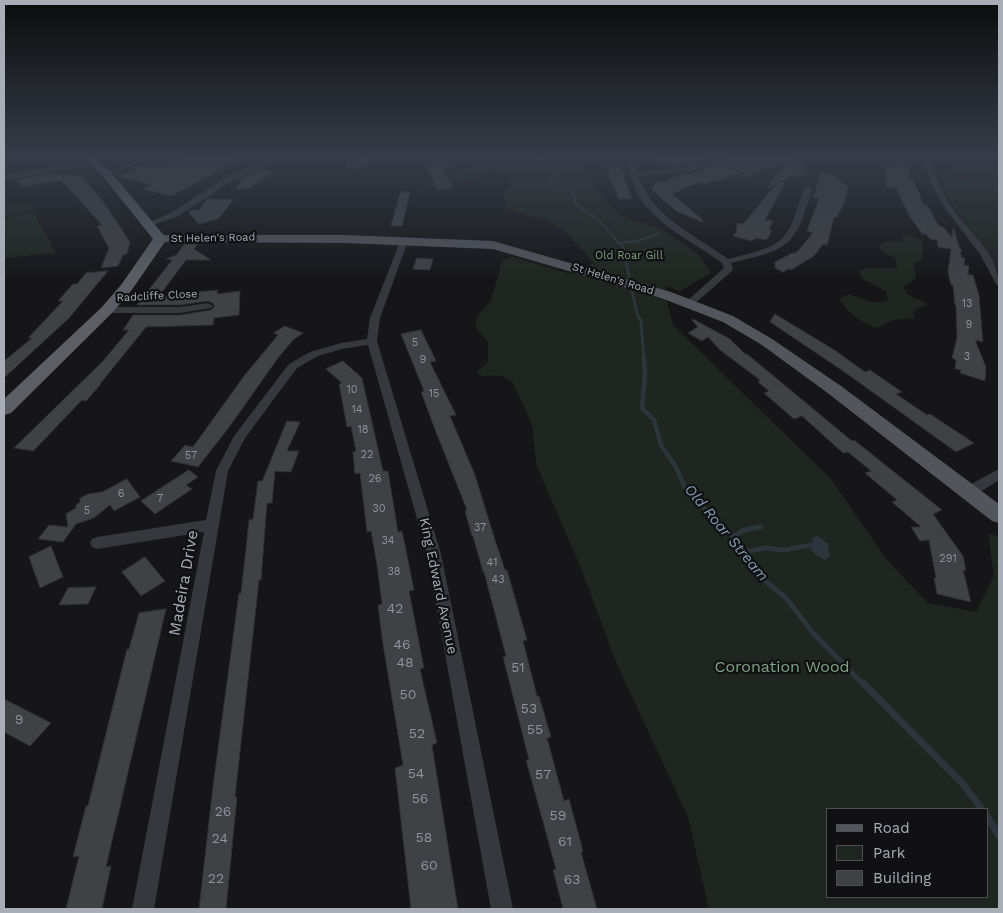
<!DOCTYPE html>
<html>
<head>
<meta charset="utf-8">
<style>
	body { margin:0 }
	#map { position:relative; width:1003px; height:913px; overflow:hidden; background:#161618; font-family:"Work Sans",sans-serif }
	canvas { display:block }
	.frame { position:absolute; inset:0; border:5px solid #a8adb8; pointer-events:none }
	.legend { position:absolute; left:826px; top:808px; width:162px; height:90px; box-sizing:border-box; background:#111113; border:1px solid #4d4f55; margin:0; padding:6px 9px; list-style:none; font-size:15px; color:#a8adb8 }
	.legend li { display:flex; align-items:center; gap:10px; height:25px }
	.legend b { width:25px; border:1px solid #4d4f55 }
</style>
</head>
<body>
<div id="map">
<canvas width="1003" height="913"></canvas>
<div class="frame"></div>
<ul class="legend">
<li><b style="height:6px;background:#53555c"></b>Road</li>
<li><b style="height:14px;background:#1e261f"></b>Park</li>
<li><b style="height:14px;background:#404145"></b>Building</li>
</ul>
</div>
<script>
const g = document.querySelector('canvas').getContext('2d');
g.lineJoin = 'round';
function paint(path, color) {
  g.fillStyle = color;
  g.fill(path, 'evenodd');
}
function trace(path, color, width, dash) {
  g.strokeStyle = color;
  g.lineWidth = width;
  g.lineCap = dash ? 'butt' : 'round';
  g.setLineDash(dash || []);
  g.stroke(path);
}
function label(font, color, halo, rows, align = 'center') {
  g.font = font + ' "Work Sans",sans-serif';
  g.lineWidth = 4.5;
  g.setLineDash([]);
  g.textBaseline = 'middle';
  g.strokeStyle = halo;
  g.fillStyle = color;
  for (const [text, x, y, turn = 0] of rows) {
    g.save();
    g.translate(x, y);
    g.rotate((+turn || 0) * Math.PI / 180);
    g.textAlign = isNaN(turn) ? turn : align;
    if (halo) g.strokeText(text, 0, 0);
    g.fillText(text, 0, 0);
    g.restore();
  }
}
paint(new Path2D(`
	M968 156H999V271L936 175Z`), '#222225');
paint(new Path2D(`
	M483 156H581L597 191 620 216 662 230 699 255 711 273 680 291 665 286C665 300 670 311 673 325L831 479 887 560 928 603 976 612 994 576 988 534 999 536V909H709L688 817 616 662 581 568 536 464 532 424 513 383C497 370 494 379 478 375V371L488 362V342L475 327 477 316 491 301 502 261 513 257 569 274 594 263 566 232 545 220 506 209 503 193 511 186 509 176 491 172 470 180 419 190 418 188 463 168 497 160ZM827 809H987V897H827Z
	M936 175 950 176 999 190V250C974 246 946 197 936 175Z
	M28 202 33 209 4 217V207Z
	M33 211 56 253 4 258V219Z
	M905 234 922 240 923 248 921 261 914 264 916 279 904 286C905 299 920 297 927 305L916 309 913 313 915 318 893 320 878 328C862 324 848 313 839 299L849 294C862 298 875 306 888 300L886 291 862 279 859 271C871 265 884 270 897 268L896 258 883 252 879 246 885 242 903 241 902 236Z`), '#1e261f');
paint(new Path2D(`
	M364 157 370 159 368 167 356 170 346 167V162Z
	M818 536 828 544 830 556 825 560 817 556 811 550 813 537Z`), '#2c353c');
trace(new Path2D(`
	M531 156 549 163 558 173 548 180 573 191 575 203 600 222 622 246
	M618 243 638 241 658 234`), '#2c353c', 2.5);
trace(new Path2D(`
	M621 245 623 247 637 314 641 321 644 360`), '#2c353c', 3);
trace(new Path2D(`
	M644 359 645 374 642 408 654 420 661 445 676 467 686 490 700 503`), '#2c353c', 4.5);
trace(new Path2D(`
	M698 502 732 535 742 556 756 573 786 598 813 633 864 685
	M733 537 744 530 761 527
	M740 553 765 548 784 550 811 545`), '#2c353c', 5);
trace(new Path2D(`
	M863 683 963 784 982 809
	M987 816 999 836`), '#2c353c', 7);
const building = new Path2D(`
	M191 156H218L238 160 171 196 143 189 151 185 119 176 142 165 161 167 182 157 186 158Z
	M648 156H715L692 165 671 167Z
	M731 156H797L791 160 801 161 808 174 789 177 781 181 785 183 765 220 773 221 769 230H772L767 240 756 238 752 241 733 236 736 233 737 223 743 224 778 182 768 188 784 162 741 178 745 171 719 181 716 180 704 184 699 182 672 194 703 220 702 222 676 211 651 189 658 181 660 183 685 174 694 173Z
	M433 158 453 165 443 169 453 188 438 190 424 162Z
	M894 160 910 164 909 182 913 179 924 205H927L939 226 943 227 952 237 953 228H954L959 247 962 251H960L962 258H965L964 265 969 266 968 275H973L979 295 983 342 975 340 986 367 985 381 960 373 961 370 955 369 956 360 952 358 957 338 956 306 955 305 953 285H951L948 272 951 249 938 247 937 240 930 239 926 234H922L909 215 896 188 886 186V165L893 166Z
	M618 164 623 174 632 199H619L605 166Z
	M260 169 273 172 248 189H236L243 178Z
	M821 171 832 175 848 187 845 201 837 217H834L827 245 823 244 814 256 791 270 788 269 783 272 775 268V262L792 253H796L813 233 807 231 819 198 814 197Z
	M51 174 82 176 105 204 130 242 127 254 123 255 118 266 101 268 109 248 97 226 102 225 61 180 22 187 16 180Z
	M401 191 410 193 402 226H391Z
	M207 199H234L218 219 199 224 188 212 192 210H199Z
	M185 244H198L194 249 211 260H186L159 296 218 290 217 294 240 291 239 315 214 318 213 325 146 327 100 384H101L86 401 82 400 40 444 33 451 14 448 103 361 129 330H123L133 315H180L211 310 214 307V304L208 301 180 305H137L172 260 166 259 176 255Z
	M417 258 433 259 430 270 413 269Z
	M108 271 69 318 4 378V361L32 338H28L63 301H58L73 284H77L86 273Z
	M775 314 836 351 865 372 870 370 902 392 896 394 927 415 930 414 974 443 956 452 846 373 770 322Z
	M693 319 730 339 745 354H747L852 441 854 440 942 510 933 514 963 556 966 571 963 570 971 602 937 594 934 578H936L929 540 920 541 911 527H921L892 502 897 500 865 473 871 471 848 452 843 453 802 416 794 419 764 393 769 391 758 382 760 380 720 350 708 337 702 341 688 333 698 327 692 320Z
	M285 326 303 333 293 340 278 358 230 426 198 467 171 461 185 445 193 447 244 376 278 335 274 333Z
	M421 330 436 361 430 362 456 415 450 416 475 475 495 540 505 570H507L527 640 523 641 537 696H539L551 737 547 738 564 801 569 799 583 851 581 852 597 909H563L553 870 556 869 526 760H529L503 657 506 656 484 572H483L473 536H472L465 511 467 510 436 432 421 392 424 391 401 334Z
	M343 361 362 378 383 471H388L398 532 402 531 408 560 414 590 409 591 424 668 420 669 437 743 432 745 458 909H411L395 768 403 765 382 638 378 605 382 604 377 565 371 531 367 532 360 473 355 474 353 452 356 451 351 426 347 427 339 384 342 383 326 369Z
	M287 421 300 422 287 451H299L291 472 275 471 272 503H267L261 580H259L235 797H237L226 909H199L213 786 239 593H241L244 567 249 520 253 519 258 481H262Z
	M189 470 198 477 186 485 192 489 155 514 141 501Z
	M127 479 140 497 114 511 110 505 94 518 76 524 63 542 38 539 49 525 68 527 66 514 76 508V505L80 502V498L88 494 102 492Z
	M51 546 63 577 40 588 29 557Z
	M145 557 165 581 141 596 122 572Z
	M96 587 88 604 59 605 68 588Z
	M166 609 106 867 111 866 102 909H66L79 856 73 857 86 806H88L127 649H129L139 613Z
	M4 699 51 723 30 746 4 732Z`);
paint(building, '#404145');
trace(building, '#303034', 1);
paint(new Path2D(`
	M151 156H161L108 174 103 173Z
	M274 156H283L232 181 177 217 149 226 145 224 171 213 226 177Z
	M625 156H631L637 172 692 167 720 156H729L693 171 638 176C653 218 694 234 728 259 784 245 787 245 804 188L808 186 812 188C795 248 790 249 731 263L733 269 732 271 693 305H687V301L724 268 722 263C694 242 658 227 639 196 632 184 629 169 625 156Z
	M922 156H928C935 173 941 191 951 206 967 231 999 253 999 285L996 284 980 254 944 207 931 183Z
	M401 239 408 241 380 318 377 341 441 554 513 909H491L427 554 368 345 342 349 318 356 297 368 245 438 228 471 154 909H132L204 532 97 549 92 547 90 543 92 539 97 537 206 520 216 471 234 436 289 364 310 352 341 343 367 339 370 318Z
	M208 303 213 306 211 308 180 313H107L102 310 107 307H180Z
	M999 469V480L974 496H964L962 492 964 488Z`), '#37383d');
paint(new Path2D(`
	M93 160 97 162 96 164 4 180V175Z`), '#37383d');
paint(new Path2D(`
	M160 235H345L493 241 671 292 733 316 772 339 841 386 999 504V523L992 521 829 394 762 345 723 322 661 298 493 249 345 243 156 242 154 239 156 236Z`), '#53555c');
paint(new Path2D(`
	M82 156H93L110 171 167 239 131 291 112 313 11 413 4 415V399L102 307 121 285 153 239 102 175Z`), '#5b5e65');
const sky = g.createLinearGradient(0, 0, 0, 284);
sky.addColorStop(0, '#0c0c0d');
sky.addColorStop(0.55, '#363c48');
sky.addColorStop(1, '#363c4800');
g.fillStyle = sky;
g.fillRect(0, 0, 1003, 284);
label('11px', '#a8adb8', '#111113', [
	["St Helen's Road",213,238,-1],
	["St Helen's Road",613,279,17],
	["Radcliffe Close",157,296,-3]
]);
label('11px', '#7fa381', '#111113', [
	["Old Roar Gill",629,256]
]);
label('11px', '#8e929b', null, [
	["13",967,304],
	["9",969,325],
	["5",415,343],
	["3",967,357],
	["9",423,360],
	["10",352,390],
	["15",434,394],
	["14",357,410],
	["18",363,430],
	["22",367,455],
	["57",191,456],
	["26",375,479],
	["6",121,494],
	["7",160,499],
	["30",379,509],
	["5",87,511],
	["37",480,528],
	["34",388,541],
	["291",948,559],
	["41",492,563],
	["38",394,572],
	["43",498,580]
]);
label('14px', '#a8adb8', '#111113', [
	["King Edward Avenue",438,586,78]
]);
label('14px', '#8e929b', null, [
	["42",395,609],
	["46",402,645],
	["48",405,663],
	["51",518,668],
	["50",408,695],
	["53",529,709],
	["9",19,720],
	["55",535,730],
	["52",417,734],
	["54",416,774],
	["57",543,775],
	["56",420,799],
	["26",223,812],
	["59",558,816],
	["58",424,838],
	["24",220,839],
	["61",565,842],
	["60",429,866],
	["22",216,879],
	["63",572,880]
]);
label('italic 15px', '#7f9bb3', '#111113', [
	["Old Roar Stream",726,533,50]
]);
label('16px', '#a8adb8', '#111113', [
	["Madeira Drive",184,583,-80]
]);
label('16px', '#7fa381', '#111113', [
	["Coronation Wood",782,667]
]);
</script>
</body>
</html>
